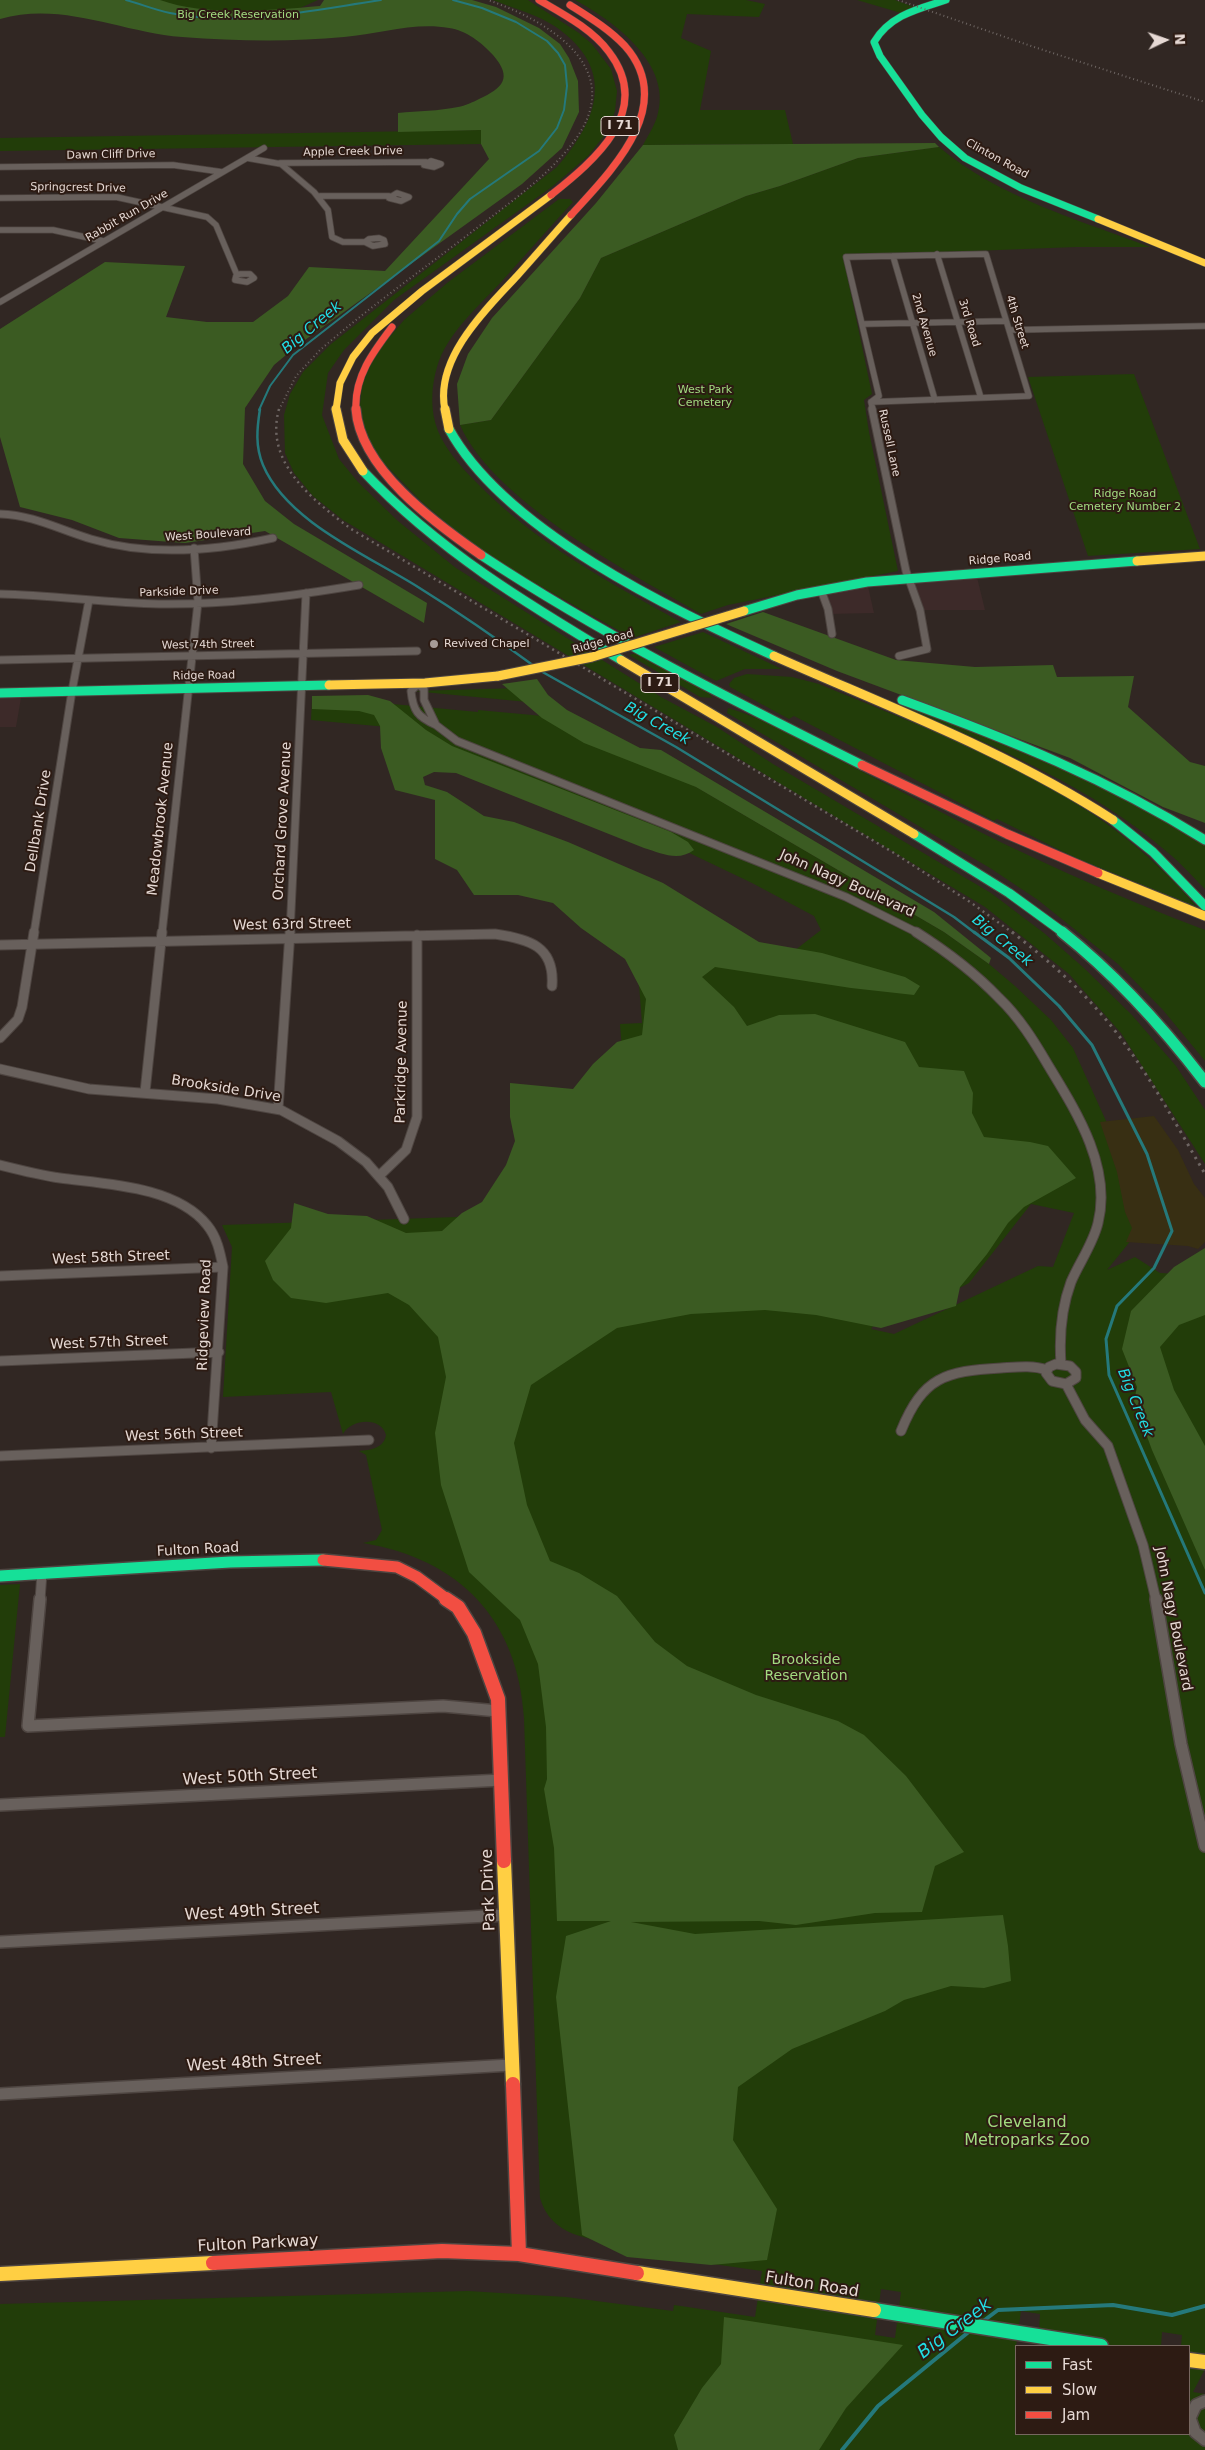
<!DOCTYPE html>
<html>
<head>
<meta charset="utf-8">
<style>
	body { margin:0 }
	#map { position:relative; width:1205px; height:2450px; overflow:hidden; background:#312723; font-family:"DejaVu Sans",sans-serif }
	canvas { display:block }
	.legend { position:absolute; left:1015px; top:2345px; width:175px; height:90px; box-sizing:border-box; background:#2d1b13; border:1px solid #776760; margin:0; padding:6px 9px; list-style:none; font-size:15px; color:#e6d9d4 }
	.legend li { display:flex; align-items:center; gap:10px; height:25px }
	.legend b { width:25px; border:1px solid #776760 }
	.north { position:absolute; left:1140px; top:15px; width:50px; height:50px; -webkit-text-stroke:4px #2d1b13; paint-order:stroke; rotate:87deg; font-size:14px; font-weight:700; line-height:20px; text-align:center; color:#e6d9d4 }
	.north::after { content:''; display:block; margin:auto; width:18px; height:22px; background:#e6d9d4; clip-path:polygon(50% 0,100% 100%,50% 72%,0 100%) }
</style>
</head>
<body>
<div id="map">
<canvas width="1205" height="2450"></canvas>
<ul class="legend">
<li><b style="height:6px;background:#16e098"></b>Fast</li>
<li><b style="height:6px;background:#ffcf43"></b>Slow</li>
<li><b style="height:6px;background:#f24e42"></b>Jam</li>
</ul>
<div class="north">N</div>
</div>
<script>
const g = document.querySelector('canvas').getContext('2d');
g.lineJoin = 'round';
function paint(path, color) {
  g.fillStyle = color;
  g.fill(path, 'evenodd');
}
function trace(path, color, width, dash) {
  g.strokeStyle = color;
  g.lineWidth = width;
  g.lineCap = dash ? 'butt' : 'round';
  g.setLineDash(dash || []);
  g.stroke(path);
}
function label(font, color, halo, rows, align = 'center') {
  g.font = font + ' "DejaVu Sans",sans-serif';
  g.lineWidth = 4;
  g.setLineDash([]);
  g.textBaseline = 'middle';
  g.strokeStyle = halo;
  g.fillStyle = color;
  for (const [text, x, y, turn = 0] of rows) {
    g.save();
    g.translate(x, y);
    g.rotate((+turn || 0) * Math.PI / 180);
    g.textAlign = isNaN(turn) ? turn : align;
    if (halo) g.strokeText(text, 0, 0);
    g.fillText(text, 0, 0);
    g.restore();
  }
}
paint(new Path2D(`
	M976 573 985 610H920L910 578Z
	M867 582 874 613 829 614 821 590Z
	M0 698H21L16 727H0Z`), '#3d2a29');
paint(new Path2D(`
	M100 0H318L300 8 365 25Z
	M493 0H528L579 33 592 44 611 69 617 91 615 111 611 123 604 136 588 156 553 186 394 300 344 350 328 373 322 415 339 459 358 482 398 521 456 568 661 697 717 727 773 764 991 893 1044 933 1084 968 1132 1015 1176 1066 1205 1110V1164L1121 1033 1069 974 985 907 343 520 313 496 294 473 285 453 284 415 290 394 303 372 331 344 557 167C599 119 616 69 556 27 538 15 513 8 493 0Z
	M575 0H746L765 4 759 17 687 14 681 38 711 51 700 110H785L793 144 643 145C648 136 654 126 657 117 674 65 614 21 575 0Z
	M857 0H895L914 7 901 13Z
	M481 130V144L0 151V138Z
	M939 147C998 197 1079 220 1150 247H1076L843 256 872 394 864 400 869 432 898 571 728 605 701 614C629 572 494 502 460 425L491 420 580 298 601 258 746 196 780 186 858 158Z
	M559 199H570L573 202C549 228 526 254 502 281 479 306 447 333 437 367 431 387 430 411 438 431 446 450 461 467 476 482 534 542 608 582 681 622L632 638 510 569 457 532 422 502 375 454 359 416 362 384 376 353 404 320 447 283Z
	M1134 374 1200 549 1088 556 1028 377Z
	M703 632 782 669H745L716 681 654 647Z
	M636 653 708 692 712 698 700 697 629 655Z
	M747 674 792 677 819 684C958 742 1097 788 1197 907L1076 858 997 819 994 821 794 716 789 719 730 687 729 684 734 678Z
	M520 688 538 703 413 691Z
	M318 697 478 712V710L554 717 674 774 944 932 989 964 1015 986 1051 1020 1073 1048 1135 1185 1132 1239 1107 1270 1135 1257 1160 1273 1198 1275 1205 1279V2369L1193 2392 1205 2394V2450H0V2304L468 2291 566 2297 673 2311 674 2305 755 2317 762 2271 685 2260 681 2253C661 2250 642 2247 622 2244 588 2239 551 2236 540 2198L524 1718C518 1620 460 1559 363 1543L376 1540 382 1530 366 1455 359 1451C371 1450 384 1448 386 1435 381 1416 351 1419 343 1434L331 1392 223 1397 232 1247 222 1225 634 1211 620 1024 642 1023 634 921 781 961 821 930 814 916 752 883 658 838 409 729 311 720 312 699ZM1031 1204 1074 1213 1053 1267 1038 1266 894 1334 871 1329 877 1321 890 1325 969 1283ZM881 2289 901 2292 895 2338 875 2335ZM1021 2311 1040 2314 1038 2346H1161L1162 2332 1182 2335 1181 2346H1189V2434H1016V2346Z
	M910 707 1056 764 1122 795 1205 844V889C1193 877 1181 863 1167 852 1094 788 997 748 909 709Z
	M728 708C762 718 793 735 824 752 861 771 898 790 935 809 1023 855 1113 895 1205 930V1061L1163 1010 1118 964 1038 900 990 868 727 713Z
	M20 1584 5 1737H0V1585Z`), '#223d09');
paint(new Path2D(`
	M0 0H160C207 17 271 10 320 6L324 0H472L496 7 539 28 560 44 569 58 578 81 579 112 562 148 522 184 298 345 274 365 245 408 243 464 265 501 294 524 427 603 424 623 265 531 185 543 119 538 72 520 20 507 0 437V329L105 262 185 266 166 317 207 322H253L288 296 309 267 385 271 489 159 481 144V130L398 132V113C418 111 439 111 458 107 465 106 473 102 479 99 503 88 513 78 493 55 482 43 466 30 449 28 414 22 380 34 344 37 291 42 236 41 182 37 120 32 62 1 0 19Z
	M935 143 939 147 858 158 780 186 746 196 601 258 580 298 491 420 460 425 457 384 468 354 492 318 596 203 643 145Z
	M763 612 896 660 975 667 1053 665 1057 677 1134 676 1128 707 1190 762 1205 766V823L1163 807 1070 758 837 671 726 624Z
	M537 679 548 695 567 710 640 748 661 750 934 912 991 958 989 964 944 932 696 787 584 743 542 718 502 684Z
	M368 695 390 701 426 730 452 746 671 832 688 842 694 850C678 862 661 853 644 848L456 773 434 772 423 777 425 785 447 792 484 816 514 822 568 842 663 883 759 942 822 953 905 977 920 986 914 995 851 988 715 967 702 977 734 1007 747 1026 779 1015 815 1014 905 1042 919 1067 964 1071 973 1093 972 1113 984 1137 1030 1142 1048 1146 1076 1178 1024 1207 1008 1223 987 1254 960 1287 956 1306 881 1328 816 1315 765 1310 691 1314 617 1328 531 1385 514 1443 527 1505 550 1561 579 1573 617 1596 655 1642 687 1666 756 1695 838 1721 864 1735 906 1776 964 1852 935 1866 922 1912 875 1913 796 1925 759 1921 631 1922 695 1934 1003 1915 1008 1946 1011 1981 984 1988 951 1986 904 2000 885 2011 792 2049 738 2087 733 2140 777 2209 767 2260 711 2265 627 2257 582 2235 556 1997 566 1936 611 1921H557L554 1848 544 1789 547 1779 546 1727 538 1664 520 1620 469 1572 441 1485 435 1433 446 1377 438 1337 409 1305 388 1293 326 1303 291 1298 273 1280 265 1261 291 1228 294 1203 328 1214 367 1216 406 1233 442 1231 462 1213 482 1202 506 1165 515 1141 510 1117V1083L573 1089 593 1064 617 1042 642 1035 646 999 625 959 581 928 553 903 518 895H474L457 870 435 859V800L395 790 381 748 380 726 374 715 359 711 312 709V696Z
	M1205 1248V1315L1179 1325 1160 1347 1174 1390 1205 1446V1570L1152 1450 1134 1401 1137 1387 1122 1349 1131 1311 1174 1267Z
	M724 2317 903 2345 846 2408 819 2450H678L674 2435 702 2388 721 2364Z`), '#3b5b22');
paint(new Path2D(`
	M1154 1116 1178 1150 1194 1184 1205 1198V1242L1198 1249 1188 1246 1126 1242 1132 1228 1125 1212 1117 1172 1100 1122Z`), '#382f13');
trace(new Path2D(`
	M126 0C141 4 155 10 170 13 239 27 313 10 381 0
	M259 410 270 386 293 355 439 241 457 214 470 199 539 151 557 128 564 110 567 86 565 65 558 53 547 41 516 22 482 8 453 0`), '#25797b', 2);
trace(new Path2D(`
	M260 409C257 428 255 446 263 465 287 522 369 556 418 587 458 612 496 638 534 666
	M539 670 676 747 954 917 975 933`), '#25797b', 2.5);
trace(new Path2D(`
	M974 932 1009 958 1059 1006 1092 1045 1147 1154 1172 1231 1154 1268 1117 1306 1106 1339 1109 1375 1205 1593`), '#25797b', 3);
trace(new Path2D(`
	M982 2322 998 2310 1113 2305 1172 2315 1205 2306
	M842 2450 878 2406 971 2330`), '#25797b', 4);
const streetFar3 = new Path2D(`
	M247 158 281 164 314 192 328 210 332 237 343 242H365
	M431 161 441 164 434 167 424 165Z
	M280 163 426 162
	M0 167 173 165 222 172
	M397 193 409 197 401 201 389 198Z
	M320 196H389
	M0 198 116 197 207 217 216 225 237 275
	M0 230H53L103 241
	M379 238 384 240 385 244 373 246 365 242 369 239Z
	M937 254 981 398
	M986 254 1029 396 871 402 879 396 846 257Z
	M893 256 935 400
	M240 274H250L254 278 247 282 235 280 236 276Z
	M0 302 264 148
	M863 324 1006 321
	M1009 330 1205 326
	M871 402 873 410`);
const streetFar2 = new Path2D(`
	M872 409 906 571 920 610 927 649 899 656
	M0 514C34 515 60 530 91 539 150 557 214 551 273 538
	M821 590 828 609 832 634
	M0 594C53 595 106 603 159 604 226 605 293 596 359 585
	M0 660 417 651
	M418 684 424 689V700L436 725C418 717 413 711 411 691Z
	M436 725 457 741 846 897 918 933
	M34 933 72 691 89 600
	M162 933 198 602 194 548
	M290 933 306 593`);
const streetFar1 = new Path2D(`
	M916 932C946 951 975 973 999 998 1019 1017 1034 1041 1048 1065 1076 1111 1112 1167 1098 1223 1093 1244 1079 1263 1071 1282 1061 1309 1059 1336 1061 1364
	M0 945 495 934C529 939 555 946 552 986
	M0 1038 18 1019 22 1007 34 932
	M0 1069 89 1089 218 1099 281 1110 338 1141 366 1162 388 1187 404 1219
	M145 1092 162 932
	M278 1109 290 932
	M0 1165C20 1170 40 1175 60 1178 105 1184 176 1186 207 1225 217 1237 220 1252 223 1267L211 1448
	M380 1175 406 1150 417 1117V935
	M0 1276 223 1267
	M0 1361 219 1352
	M1056 1364 1070 1366 1076 1372V1378L1066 1384 1052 1381 1046 1373 1049 1367Z
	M1066 1384 1085 1420 1108 1446 1143 1545 1156 1600
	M901 1431C923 1377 945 1371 1001 1368 1017 1367 1032 1365 1047 1370
	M0 1456 369 1440
	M40 1600 42 1573`);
const street = new Path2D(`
	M40 1599 28 1726 443 1706 498 1711
	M1156 1599 1181 1744 1205 1846
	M0 1805 502 1780
	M0 1942 506 1915
	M0 2094 511 2065
	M1205 2401 1196 2405 1190 2418 1195 2432 1205 2440`);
const fastFar3 = new Path2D(`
	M946 0C918 9 890 15 874 42L880 56 922 115 941 137 965 158 1021 188 1098 219`);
const fastFar2 = new Path2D(`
	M449 429C505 531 671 609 774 656
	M363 471C439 551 527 604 621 660
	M481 555C602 635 732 700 862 765
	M744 611 797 595 867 582 1137 561
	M0 693 329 685
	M902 700C1011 740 1106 778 1205 840
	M1113 820 1153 852 1205 906
	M914 834 1009 893 1064 933`);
const fastFar1 = new Path2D(`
	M1062 932C1116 975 1163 1027 1205 1082
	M0 1576 230 1562 323 1560`);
const fast = new Path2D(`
	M874 2310 1101 2346`);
const slowFar2 = new Path2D(`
	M1098 219 1205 263
	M336 410 340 383 353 357 372 333 422 291 551 195
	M445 410C434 359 486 309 517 276 535 256 553 235 571 215`);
const slowFar1 = new Path2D(`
	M336 409 343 440 363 471
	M445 409 449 429
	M1137 561 1205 556
	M774 656C889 707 1006 751 1113 820
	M621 660 914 834
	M329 685 425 683 498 676
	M1098 873 1205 916`);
const slow = new Path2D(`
	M504 1861 513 2084
	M637 2273 874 2310
	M0 2274 213 2263
	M1189 2360 1205 2362`);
const jamFar3 = new Path2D(`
	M539 0C563 14 592 29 609 52 654 111 595 160 551 195
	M570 5C589 17 609 29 625 46 678 106 611 171 571 215
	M356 410C354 377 373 352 392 327`);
const jamFar2 = new Path2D(`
	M356 409C360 469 435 523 481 555
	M862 765 1007 834 1098 873`);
const jamFar1 = new Path2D(`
	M323 1560 397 1567 417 1577 448 1600`);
const jam = new Path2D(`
	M446 1599 458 1607 474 1633 498 1699 504 1861
	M513 2084 519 2254
	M213 2263 442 2251 519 2254 637 2273`);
trace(streetFar3, '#4e4541', 7);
trace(streetFar2, '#4e4541', 9);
trace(streetFar1, '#4e4541', 11);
trace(street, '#4e4541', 14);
trace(fastFar3, '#4e4541', 8);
trace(fastFar2, '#4e4541', 11);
trace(fastFar1, '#4e4541', 14);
trace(fast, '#4e4541', 17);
trace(slowFar2, '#4e4541', 8);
trace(slowFar1, '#4e4541', 11);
trace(slow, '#4e4541', 17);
trace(jamFar3, '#4e4541', 8);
trace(jamFar2, '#4e4541', 11);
trace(jamFar1, '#4e4541', 14);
trace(jam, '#4e4541', 17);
trace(streetFar3, '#68605c', 5.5);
trace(streetFar2, '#68605c', 7);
trace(streetFar1, '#68605c', 9);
trace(street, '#68605c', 11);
trace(fastFar3, '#16e098', 7);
trace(fastFar2, '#16e098', 9);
trace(fastFar1, '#16e098', 11);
trace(fast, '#16e098', 14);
trace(slowFar2, '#ffcf43', 7);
trace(slowFar1, '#ffcf43', 9);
trace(slow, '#ffcf43', 14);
trace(jamFar3, '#f24e42', 7);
trace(jamFar2, '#f24e42', 9);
trace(jamFar1, '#f24e42', 11);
trace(jam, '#f24e42', 14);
trace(new Path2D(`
	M898 0 1034 47 1205 102
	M279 410 296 376 320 350C367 309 419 272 469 234 505 206 544 180 572 144 630 70 551 22 488 0`), '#6d6562', 2, [1, 3]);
trace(new Path2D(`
	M279 409C264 463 313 500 351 529L894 853 970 902 1013 933`), '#6d6562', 2.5, [2, 4]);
trace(new Path2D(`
	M1012 932C1041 955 1069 978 1094 1006 1139 1055 1171 1116 1205 1174`), '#6d6562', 3, [2.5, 5]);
const slowBridge = new Path2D(`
	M498 676 592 657 744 611`);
trace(slowBridge, '#4e4541', 11, []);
trace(slowBridge, '#ffcf43', 9);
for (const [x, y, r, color] of [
	[434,644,5,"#a79b96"]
]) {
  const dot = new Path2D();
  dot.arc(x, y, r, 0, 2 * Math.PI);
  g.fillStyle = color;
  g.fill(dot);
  trace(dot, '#2d1b13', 2);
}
label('11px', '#a2db80', '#2d1b13', [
	["Big Creek Reservation",238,15],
	["West Park",705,390],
	["Cemetery",705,403],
	["Ridge Road",1125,494],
	["Cemetery Number 2",1125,507]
]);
label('11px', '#e6d9d4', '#2d1b13', [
	["Apple Creek Drive",353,152,-1],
	["Dawn Cliff Drive",111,155,-1],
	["Clinton Road",997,159,29],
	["Springcrest Drive",78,188,1],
	["Rabbit Run Drive",127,216,-30],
	["4th Street",1017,322,73],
	["3rd Road",969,323,73],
	["2nd Avenue",924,325,74],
	["Russell Lane",889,443,78],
	["West Boulevard",208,535,-4],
	["Ridge Road",1000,559,-5],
	["Parkside Drive",179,592,-2],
	["Ridge Road",603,642,-16],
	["West 74th Street",208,645,-1],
	["Ridge Road",204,676,-1]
]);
label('11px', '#e6d9d4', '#2d1b13', [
	["Revived Chapel",444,644]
], 'left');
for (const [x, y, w] of [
	[620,126,38],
	[660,683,38]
]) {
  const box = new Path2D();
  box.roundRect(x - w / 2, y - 9.5, w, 19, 4);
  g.fillStyle = '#2d1b13';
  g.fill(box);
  trace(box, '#e6d9d4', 1);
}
label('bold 12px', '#e6d9d4', null, [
	["I 71",620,126],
	["I 71",660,683]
]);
label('14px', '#e6d9d4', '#2d1b13', [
	["Meadowbrook Avenue",161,819,-84],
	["Dellbank Drive",39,821,-81],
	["Orchard Grove Avenue",283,821,-87],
	["John Nagy Boulevard",847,884,24],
	["West 63rd Street",292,925,-1],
	["Parkridge Avenue",402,1062,-89],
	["Brookside Drive",226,1089,9],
	["West 58th Street",111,1258,-2],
	["Ridgeview Road",205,1315,-88],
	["West 57th Street",109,1343,-2],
	["West 56th Street",184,1435,-2],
	["Fulton Road",198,1550,-3],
	["John Nagy Boulevard",1173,1619,79]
]);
label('14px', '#a2db80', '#2d1b13', [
	["Brookside",806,1660],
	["Reservation",806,1676]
]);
label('italic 15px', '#21dce3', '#2d1b13', [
	["Big Creek",312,328,-40],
	["Big Creek",657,724,29],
	["Big Creek",1002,941,39],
	["Big Creek",1135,1403,68]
]);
label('16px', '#e6d9d4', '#2d1b13', [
	["West 50th Street",250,1777,-3],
	["Park Drive",489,1890,-92],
	["West 49th Street",252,1912,-3],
	["West 48th Street",254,2063,-3],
	["Fulton Parkway",258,2244,-3],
	["Fulton Road",812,2285,9]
]);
label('16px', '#a2db80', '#2d1b13', [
	["Cleveland",1027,2123],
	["Metroparks Zoo",1027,2141]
]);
label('italic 18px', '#21dce3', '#2d1b13', [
	["Big Creek",955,2329,-37]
]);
</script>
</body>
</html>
